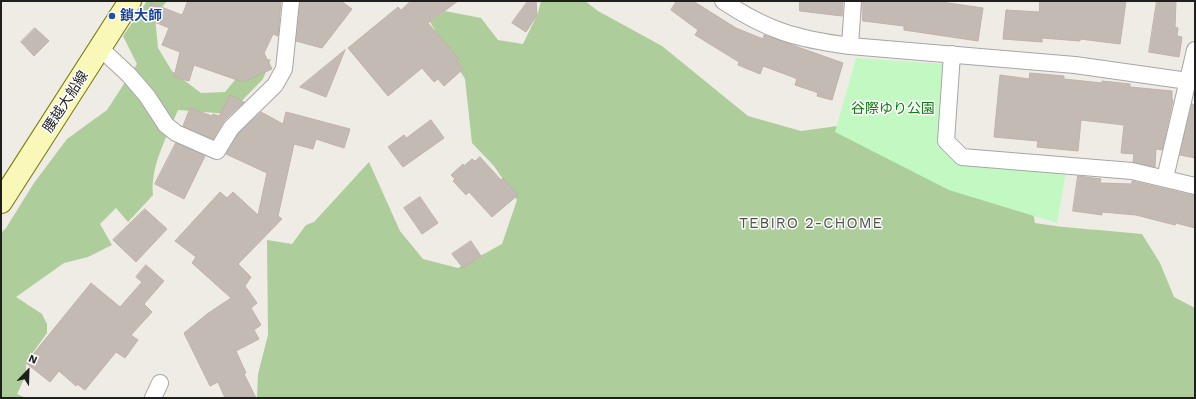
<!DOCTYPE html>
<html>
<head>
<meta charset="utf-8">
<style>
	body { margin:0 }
	#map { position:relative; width:1196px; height:399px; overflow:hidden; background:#efebe5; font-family:"Work Sans",sans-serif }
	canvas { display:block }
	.frame { position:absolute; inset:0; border:2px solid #1f1f1f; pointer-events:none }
	.north { position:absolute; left:8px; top:351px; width:40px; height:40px; -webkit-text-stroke:3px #fff; paint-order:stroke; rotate:23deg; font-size:11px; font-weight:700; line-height:16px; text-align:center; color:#1f1f1f }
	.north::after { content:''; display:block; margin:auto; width:14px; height:18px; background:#1f1f1f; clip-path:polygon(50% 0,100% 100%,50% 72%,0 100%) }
</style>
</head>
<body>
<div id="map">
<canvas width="1196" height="399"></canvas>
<div class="frame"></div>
<div class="north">N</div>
</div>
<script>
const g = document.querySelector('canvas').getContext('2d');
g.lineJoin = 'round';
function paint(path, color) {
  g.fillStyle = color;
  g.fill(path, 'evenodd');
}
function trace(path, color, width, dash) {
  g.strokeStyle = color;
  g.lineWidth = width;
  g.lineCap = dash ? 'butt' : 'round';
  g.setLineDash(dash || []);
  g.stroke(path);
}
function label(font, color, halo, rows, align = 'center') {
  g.font = font + ' "Work Sans","Noto Sans JP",sans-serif';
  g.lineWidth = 3;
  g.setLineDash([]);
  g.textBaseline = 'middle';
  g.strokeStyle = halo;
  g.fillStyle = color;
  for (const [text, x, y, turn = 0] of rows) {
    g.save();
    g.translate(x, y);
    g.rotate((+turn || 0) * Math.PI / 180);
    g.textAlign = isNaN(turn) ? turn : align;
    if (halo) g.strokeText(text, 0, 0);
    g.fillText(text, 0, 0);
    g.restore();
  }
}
paint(new Path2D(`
	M147 1H167L155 16 158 48 172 71 201 93 225 92 249 63 271 59 263 79 229 114 178 110C167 137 150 166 153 195L128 222 116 208 100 224 112 245 88 257 64 263 16 297 42 314 47 324V333L26 362V375L17 394 26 398H1V233L6 228 34 183 67 139 107 110 137 64 123 36Z
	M541 1H585L598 11 662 46 748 116 801 131 867 122 1032 208 1035 223C1070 229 1106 230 1142 234L1160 263 1174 297 1195 308V398H257L258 374 268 335 267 240 292 244 306 225 314 222 369 162 400 231 423 259 458 268 502 244 517 200 494 166 472 143 465 79 430 22 445 11 481 18 498 40 523 44 538 13Z`), '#adce9a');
paint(new Path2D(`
	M856 58 944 64 938 143 960 162 1066 172 1057 223 949 190 835 132Z`), '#c2f9c3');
const building = new Path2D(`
	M188 1H281L278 36 273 34 264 53 272 69 243 82 194 65 189 81 174 77 180 52 162 45 169 28 145 18 151 3 182 15Z
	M300 1H341L352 9 322 48 296 41Z
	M411 1H458L428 23 459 59 456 61 463 69 444 86 438 79 434 82 422 68 388 96 348 48 398 7 401 10Z
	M528 1H536L537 15 526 32 512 23Z
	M677 1H693L736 28 763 39 764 35 843 63 832 100 817 96 818 93 813 91 795 85 797 79 790 76 763 66 760 74 738 65 739 62 695 35 698 30 671 10Z
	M800 1H843L842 16 800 11Z
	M862 1H935L983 8 978 41 904 30V26L863 21Z
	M1040 1H1126L1120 44 1080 39V41L1042 38V42L1003 39 1006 10 1039 12Z
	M1157 1H1176L1175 27 1178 28 1177 36 1182 37 1179 57 1149 52Z
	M35 28 49 41 34 56 21 42Z
	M345 50 326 97 300 87Z
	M1030 73 1064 76V79L1102 83V81L1130 84V87L1172 91V100H1173L1162 150 1156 149 1155 167 1133 162 1134 154 1121 153 1124 125 1081 120 1078 151 1037 147 1038 141 994 137 1000 75 1029 79Z
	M230 95 244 102 224 121 213 139 183 126 190 108 212 116 213 114 219 116Z
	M1192 104 1195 105V158L1180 155Z
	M261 112 283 124 286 112 350 129 344 148 316 139 313 149 294 144 278 216 282 219 238 264 251 277 245 286 257 303 251 308 261 325 254 330 259 339 236 351 246 373 244 374 256 398H225L218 382 210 386 184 333 207 314 231 298 192 263 196 257 175 241 220 192 227 198 233 192 258 215 267 173 226 154 238 134Z
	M431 120 444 138 403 167 388 147 404 135 406 138Z
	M176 143 205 156 184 199 155 184Z
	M480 157 501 180 503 178 518 195 492 217 469 192 466 195 453 181 455 179 451 175 463 164 464 166 472 159 475 161Z
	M1078 176 1101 179 1100 183 1132 184V181L1195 196V228L1176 223 1175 225 1136 215 1102 212V215L1073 211Z
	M420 197 438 223 422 234 404 208Z
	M145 209 167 229 136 262 113 240Z
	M471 241 481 256 463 268 452 254Z
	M146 265 164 281 144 304 152 312 131 335 138 340 125 358 116 352 85 390 77 384 76 386 59 371 50 382 26 363 91 283 120 307 142 282 136 277Z`);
paint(building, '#c4bab4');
trace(building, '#c1b1a7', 1);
const street = new Path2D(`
	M723 1C768 31 797 39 850 46L1075 65 1195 82
	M850 46 853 1
	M100 48 129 75 147 96 166 125 176 133 217 151 231 128 275 85 284 69 291 1
	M952 54 946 141 962 157 1132 171 1195 186
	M1165 178 1195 50
	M153 398 160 383`);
const secondary = new Path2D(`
	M1 202 130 1`);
trace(street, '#a6a6a6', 18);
trace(secondary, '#717606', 24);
trace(street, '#fff', 16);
trace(secondary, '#f9f8b9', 22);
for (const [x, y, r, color] of [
	[112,16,4,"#1a4fb4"]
]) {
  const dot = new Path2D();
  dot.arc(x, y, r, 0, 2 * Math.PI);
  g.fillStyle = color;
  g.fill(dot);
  trace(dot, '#fff', 1.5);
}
label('bold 14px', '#164399', '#fff', [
	["鎖大師",120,16]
], 'left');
label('14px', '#1f1f1f', '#fff', [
	["腰越大船線",66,102,-57]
]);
label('14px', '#0c7d0e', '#fff', [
	["谷際ゆり公園",893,109]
]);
g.letterSpacing = '1px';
label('15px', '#525252', '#fff', [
	["TEBIRO 2-CHOME",811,224]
]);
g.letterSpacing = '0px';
</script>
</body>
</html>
